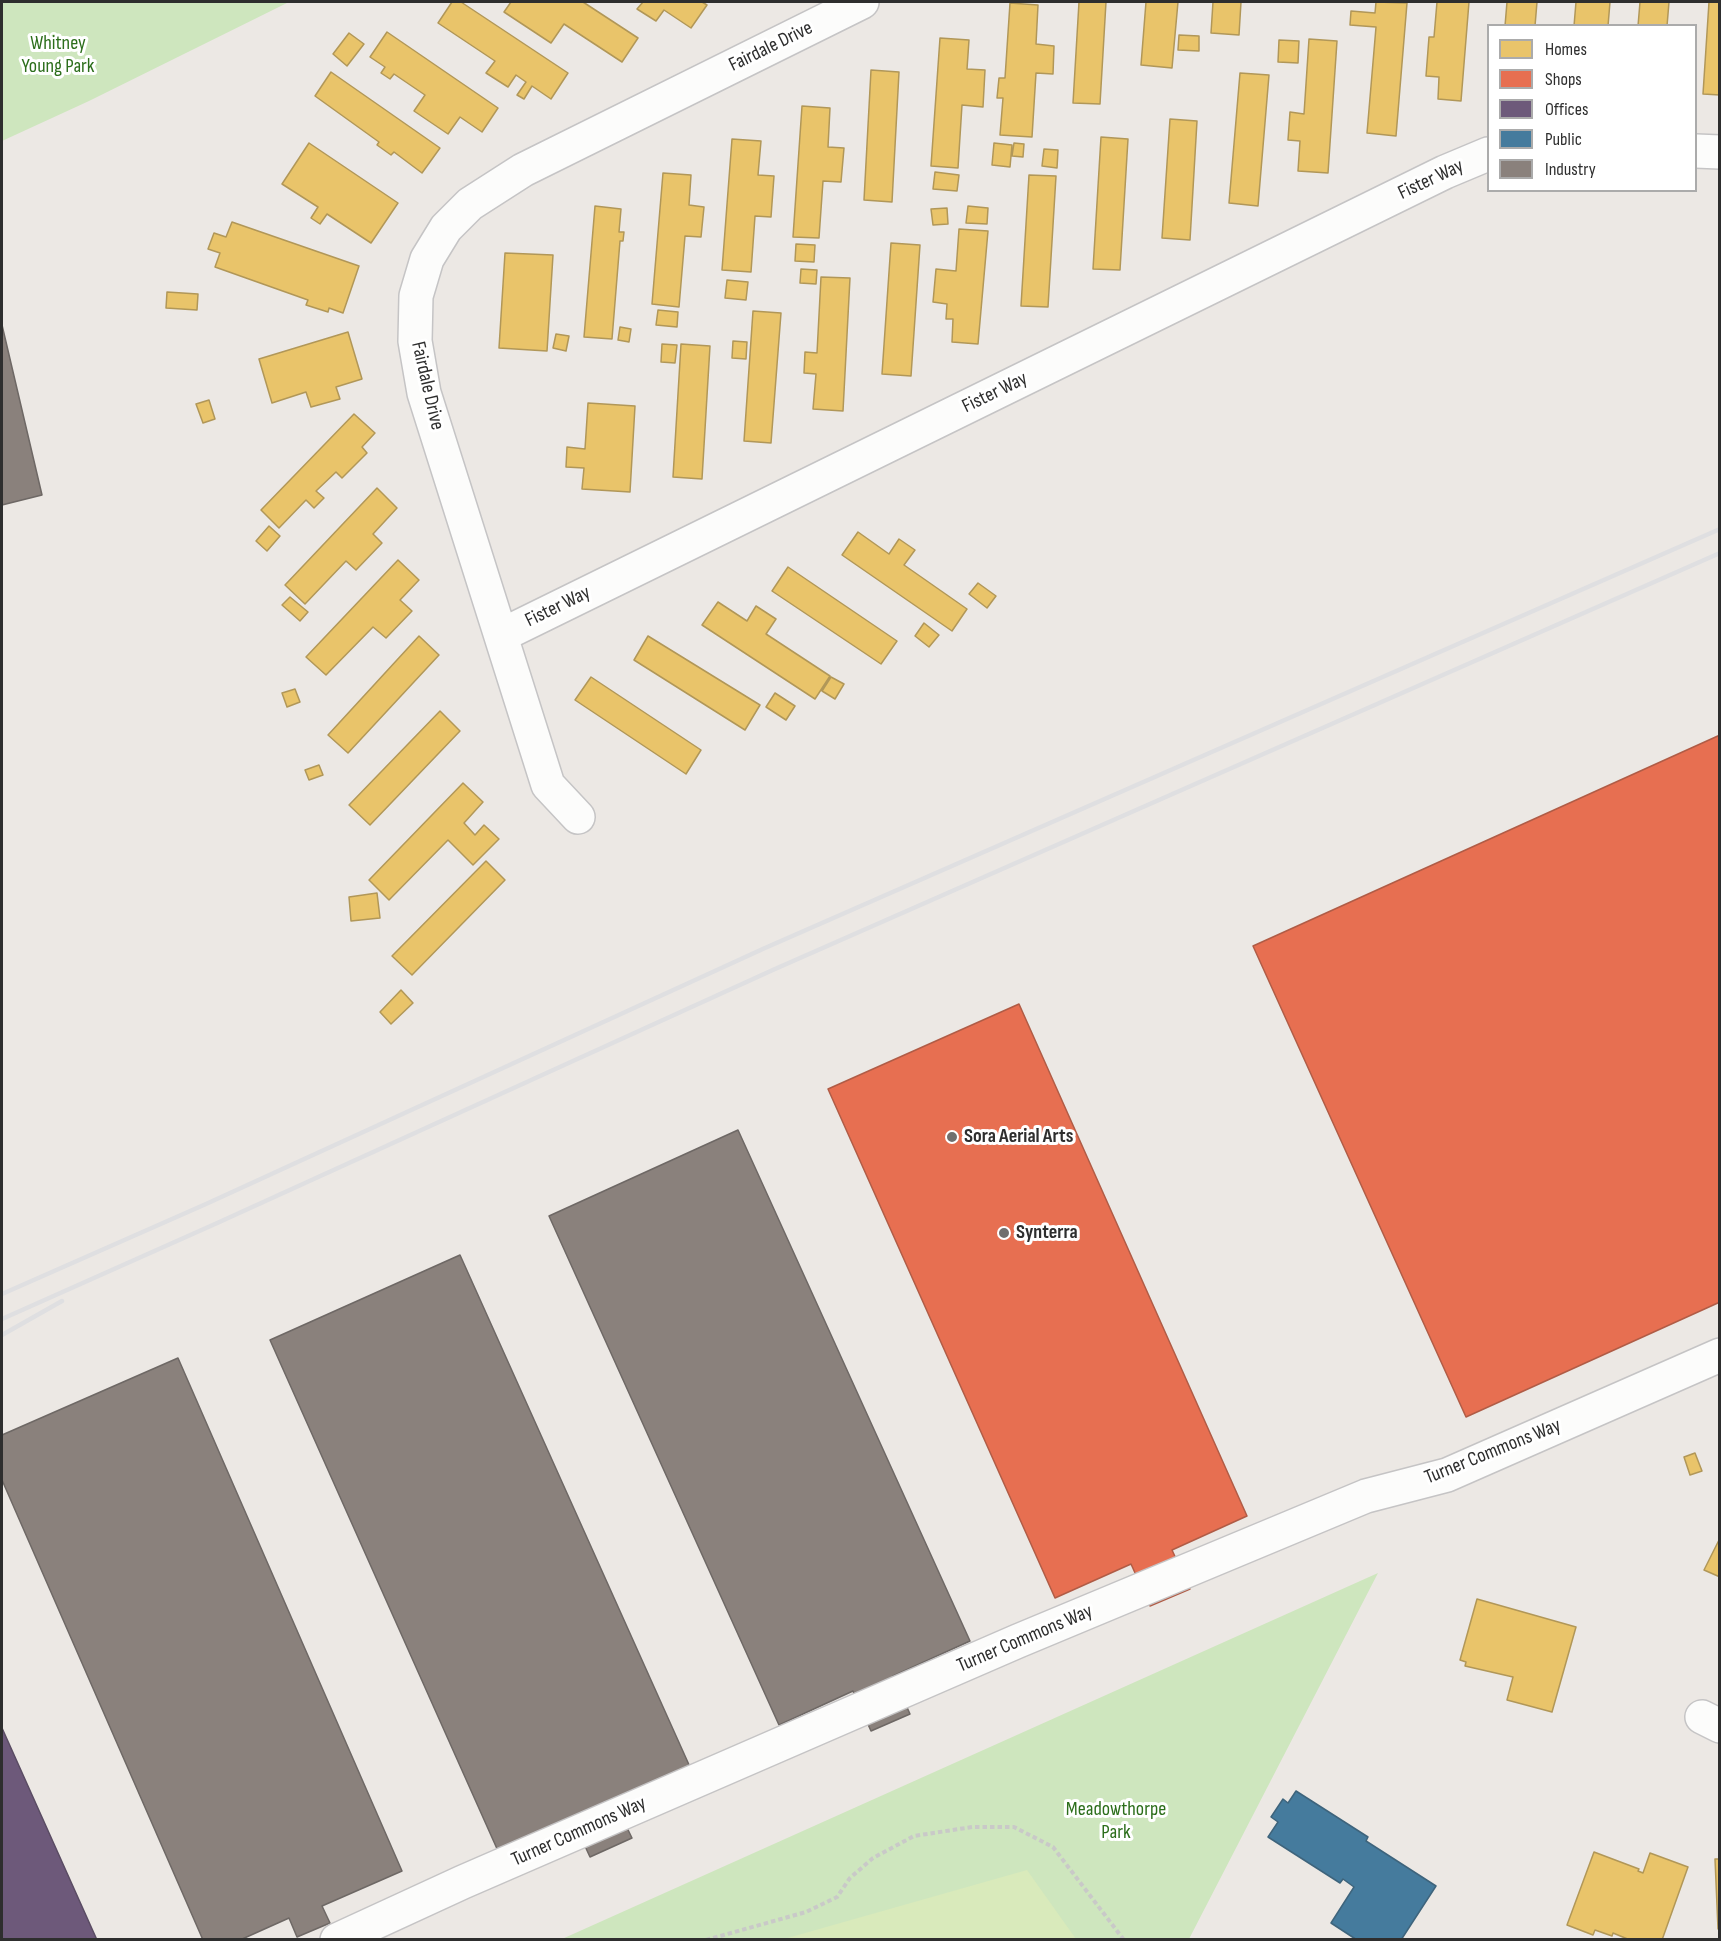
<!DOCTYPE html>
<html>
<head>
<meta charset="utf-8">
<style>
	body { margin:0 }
	#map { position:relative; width:1721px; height:1941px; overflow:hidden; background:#ece8e4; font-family:"Sofia Sans Condensed",sans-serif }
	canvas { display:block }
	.frame { position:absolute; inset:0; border:3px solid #2e2e2e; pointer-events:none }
	.legend { position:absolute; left:1487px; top:24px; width:210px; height:168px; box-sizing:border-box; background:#fff; border:2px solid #ababab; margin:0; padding:8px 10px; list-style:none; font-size:18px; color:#2e2e2e }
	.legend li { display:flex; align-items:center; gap:12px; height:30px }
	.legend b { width:30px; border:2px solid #ababab }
</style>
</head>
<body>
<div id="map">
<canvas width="1721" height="1941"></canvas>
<div class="frame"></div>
<ul class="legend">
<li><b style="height:16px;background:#e9c46a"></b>Homes</li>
<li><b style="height:16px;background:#e76f51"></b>Shops</li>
<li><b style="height:16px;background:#6d597a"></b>Offices</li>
<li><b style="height:16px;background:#457b9d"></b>Public</li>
<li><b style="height:16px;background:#8a817c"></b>Industry</li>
</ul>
</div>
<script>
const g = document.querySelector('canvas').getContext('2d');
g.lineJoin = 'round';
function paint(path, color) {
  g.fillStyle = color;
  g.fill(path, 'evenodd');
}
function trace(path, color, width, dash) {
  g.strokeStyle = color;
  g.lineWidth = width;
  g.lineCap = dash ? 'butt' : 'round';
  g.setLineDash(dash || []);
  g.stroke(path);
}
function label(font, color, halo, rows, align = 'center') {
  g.font = font + ' "Sofia Sans Condensed",sans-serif';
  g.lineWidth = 6;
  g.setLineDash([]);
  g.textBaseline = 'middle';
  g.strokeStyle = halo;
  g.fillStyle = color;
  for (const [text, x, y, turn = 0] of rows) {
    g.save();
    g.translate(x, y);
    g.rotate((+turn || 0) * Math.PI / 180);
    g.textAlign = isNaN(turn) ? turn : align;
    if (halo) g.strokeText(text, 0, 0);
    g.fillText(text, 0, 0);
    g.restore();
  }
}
paint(new Path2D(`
	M2 2H289L89 101 2 141Z
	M1378 1573 1189 1939H562Z`), '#cee6be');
paint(new Path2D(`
	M1027 1870 1076 1939H784Z`), '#d9eabb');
const homes = new Path2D(`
	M452 2H461L568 73 551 99 532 86 524 99 517 95 526 82 516 75 508 87 486 73 495 61 438 23Z
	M511 2H583L638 38 622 62 564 24 551 43 504 12Z
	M643 2H702L707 5 691 28 664 10 656 21 637 9Z
	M1079 2H1106L1100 104 1073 103Z
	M1146 2H1178L1172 68 1141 65Z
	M1213 2H1241L1239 35 1211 33Z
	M1376 2 1407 3 1396 136 1367 133 1376 27 1350 25 1351 11 1375 13Z
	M1437 2H1469L1461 101 1438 99 1439 77 1426 76 1429 37H1434Z
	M1507 2H1537L1535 26H1505Z
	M1576 2H1610L1608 26H1574Z
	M1640 2H1669L1667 26H1638Z
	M1709 2H1720V95L1703 94Z
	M1010 3 1038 5 1036 44 1054 46 1053 74 1036 73 1032 137 1000 135 1003 98H997L999 78H1005Z
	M387 32 498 108 482 132 460 117 448 134 414 111 425 95 394 74 390 79 381 73 385 67 370 57Z
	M349 33 364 44 347 66 333 54Z
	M1179 35 1199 36V51L1178 50Z
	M940 38 969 40 967 69 985 70 983 107 962 105 958 168 931 166Z
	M1309 39 1337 41 1328 173 1298 171 1300 141 1288 140 1290 112 1304 114Z
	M1279 40 1299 41 1298 63 1278 62Z
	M871 70 899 72 892 202 864 200Z
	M331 72 440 148 422 173 394 152 391 155 377 145 379 142 315 96Z
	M1240 73 1269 75 1258 206 1229 203Z
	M802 106 830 108 828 147 844 148 841 182 823 181 819 238 793 237Z
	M1170 119 1197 121 1190 240 1162 238Z
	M1101 137 1128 139 1120 270 1093 269Z
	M732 139 761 141 758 175 774 176 771 217 755 216 751 272 722 270Z
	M309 143 398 203 371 243 327 214 320 224 311 218 318 207 282 184Z
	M994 143 1012 145 1010 167 992 165Z
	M1014 143 1024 144 1023 157 1012 156Z
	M1044 149 1058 150 1057 168 1042 166Z
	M935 172 959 175 957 191 933 189Z
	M663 173 691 175 689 205 704 207 701 237 685 236 679 307 652 304Z
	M1029 175 1056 176 1048 307 1021 306Z
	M595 206 621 209 619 232H624L623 241H620L612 339 584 337Z
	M968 206 988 208 987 224 966 223Z
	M947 208 948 224 933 225 931 209Z
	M232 222 359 266 343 313 329 308 328 312 306 305 308 300 215 267 220 253 208 249 214 233 226 237Z
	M959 229 988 231 978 344 952 342 953 319H946L947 304 933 302 936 269 956 271Z
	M891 243 920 245 911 376 882 374Z
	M796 244 815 245 814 262 795 261Z
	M505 253 553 255 547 351 499 348Z
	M801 269 817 270 816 284 800 283Z
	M821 277 850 278 843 411 813 409 816 374 804 373 805 352 817 353Z
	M727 280 748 282 746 300 725 298Z
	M167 292 198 294 197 310 166 308Z
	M658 310 678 312 677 327 656 325Z
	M753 311 781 313 771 443 744 441Z
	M620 327 631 329 629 342 618 340Z
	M348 332 362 379 336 387 340 399 311 407 306 392 272 403 259 359Z
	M556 334 569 336 566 351 553 348Z
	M733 341 747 342 746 359 732 358Z
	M662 344 677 345 675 363 661 362Z
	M681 344 710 346 702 479 673 477Z
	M209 400 215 419 203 423 196 404Z
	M588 403 635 406 630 492 582 489 584 468 566 467 567 447 585 449Z
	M354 414 375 433 362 447 367 453 342 478 336 472 316 491 324 498 314 508 306 500 279 528 261 510Z
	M377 488 397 508 373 534 382 543 356 570 346 561 305 604 285 585Z
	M269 526 280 536 267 551 256 541Z
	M858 532 889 554 899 539 915 550 904 565 967 609 952 631 842 555Z
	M398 560 419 580 400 600 412 611 386 638 373 627 326 675 306 657Z
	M788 567 897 641 881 664 772 591Z
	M978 583 996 596 987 608 969 594Z
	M290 597 308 612 300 621 282 605Z
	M718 602 747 621 756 606 776 619 766 634 830 676 815 699 702 625Z
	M924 623 939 635 929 647 915 636Z
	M419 636 439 655 348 753 328 735Z
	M648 636 760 705 745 730 634 660Z
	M591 677 701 750 686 774 575 700Z
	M831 677 844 684 835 699 822 691Z
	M295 689 300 702 287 707 282 693Z
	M775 693 795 706 786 720 766 707Z
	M440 711 460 731 370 825 349 805Z
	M319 765 323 775 309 780 305 770Z
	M463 783 483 802 464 823 475 835 484 825 499 839 473 865 448 840 389 900 369 880Z
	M486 861 505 880 412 975 392 956Z
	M377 893 380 918 351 921 349 897Z
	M401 990 413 1003 391 1024 380 1012Z
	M1695 1453 1702 1471 1690 1475 1684 1457Z
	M1720 1538V1577L1704 1570Z
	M1477 1599 1576 1627 1552 1712 1507 1700 1513 1677 1465 1666 1466 1662 1460 1660Z
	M1594 1852 1639 1869 1638 1871 1643 1873 1650 1853 1688 1867 1662 1940H1630L1613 1933 1612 1936 1595 1930 1593 1935 1567 1925Z
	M1715 1859H1720V1929H1718Z`);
paint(homes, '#e9c46a');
trace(homes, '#b19758', 1.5);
const shops = new Path2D(`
	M1720 735V1302L1466 1417 1253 946Z
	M1019 1004 1247 1516 1172 1550 1190 1589 1150 1606 1131 1564 1055 1598 828 1089Z`);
paint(shops, '#e76f51');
trace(shops, '#b05c46', 1.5);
const offices = new Path2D(`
	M2 1728 97 1940H2Z`);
paint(offices, '#6d597a');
trace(offices, '#5a4c63', 1.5);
const public = new Path2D(`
	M1296 1791 1368 1837 1366 1841 1436 1886 1401 1940H1357L1331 1923 1354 1887 1343 1879 1340 1883 1268 1837 1278 1822 1271 1817 1283 1799 1288 1803Z`);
paint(public, '#457b9d');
trace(public, '#3e647c', 1.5);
const industry = new Path2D(`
	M2 325 42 495 2 505Z
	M738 1130 970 1641 893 1676 910 1714 871 1731 853 1691 779 1725 549 1216Z
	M460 1255 690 1767 614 1801 632 1838 590 1857 572 1818 498 1851 270 1340Z
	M178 1358 402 1871 322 1906 330 1923 297 1937 289 1918 240 1940H203L2 1480V1435Z`);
paint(industry, '#8a817c');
trace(industry, '#6e6865', 1.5);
const minor = new Path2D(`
	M1696 151 1720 152
	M502 635 1445 172 1488 154
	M578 817 548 785 424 393 415 341 416 296 427 259 446 228 470 204 523 170 862 2
	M1702 1717 1720 1726
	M337 1940 463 1882 1018 1641 1366 1496 1447 1475 1720 1355`);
trace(minor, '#c5c4c5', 36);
trace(new Path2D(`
	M706 1940 806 1912 837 1897 850 1878 873 1858 914 1836 972 1827H1014L1053 1847 1124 1940`), '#c9c9c8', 4, [4.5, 3]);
trace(minor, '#fcfcfb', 33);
trace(new Path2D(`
	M2 1294 206 1204 765 948 1720 529
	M2 1319 215 1224 775 969 1720 553
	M2 1335 62 1301`), '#dfdfe1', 4.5);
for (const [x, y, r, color] of [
	[952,1137,6,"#706f6e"],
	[1004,1233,6,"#706f6e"]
]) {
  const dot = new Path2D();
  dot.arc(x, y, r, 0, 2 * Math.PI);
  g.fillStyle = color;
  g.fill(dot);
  trace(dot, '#fff', 2);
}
label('20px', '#2c6e1b', '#fff', [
	["Whitney",58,44],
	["Young Park",58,67],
	["Meadowthorpe",1116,1810],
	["Park",1116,1833]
]);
label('20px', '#2e2e2e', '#fff', [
	["Fairdale Drive",771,47,-26],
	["Fister Way",1431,180,-25],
	["Fairdale Drive",427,386,77],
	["Fister Way",995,393,-26],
	["Fister Way",558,607,-26],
	["Turner Commons Way",1493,1452,-22],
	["Turner Commons Way",1025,1639,-23],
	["Turner Commons Way",579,1832,-24]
]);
label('bold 20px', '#2e2e2e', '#fff', [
	["Sora Aerial Arts",964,1137],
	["Synterra",1016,1233]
], 'left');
</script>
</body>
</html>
